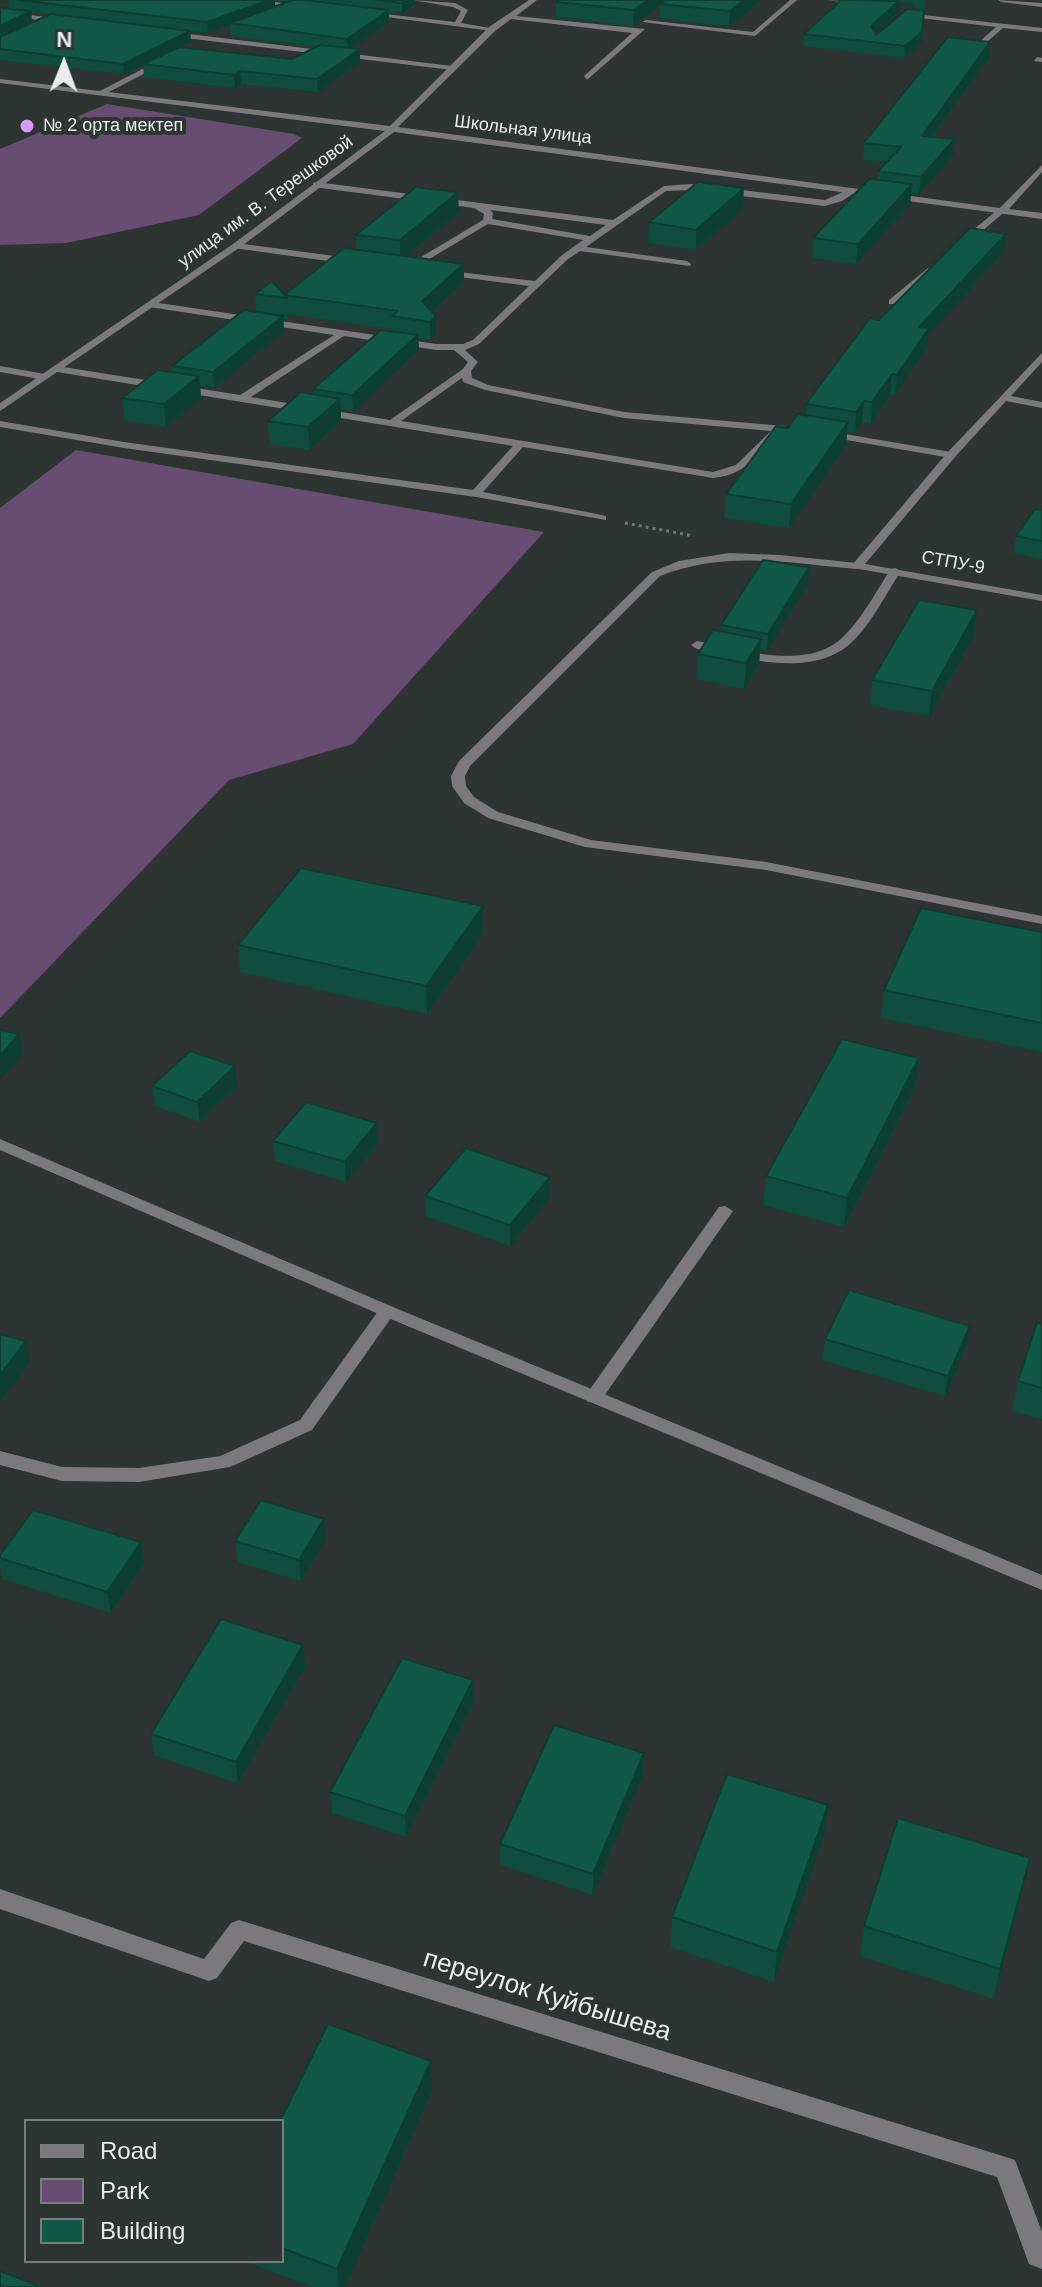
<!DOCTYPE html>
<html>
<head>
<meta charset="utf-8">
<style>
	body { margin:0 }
	#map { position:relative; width:1042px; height:2287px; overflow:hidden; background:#2d3431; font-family:Helvetica,sans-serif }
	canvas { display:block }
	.legend { position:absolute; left:24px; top:2119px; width:260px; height:144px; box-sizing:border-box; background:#2d3431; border:2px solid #787e7c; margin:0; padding:10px 14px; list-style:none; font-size:24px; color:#e9edec }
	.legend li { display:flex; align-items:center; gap:16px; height:40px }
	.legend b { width:40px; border:2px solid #787e7c }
	.north { position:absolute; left:24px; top:24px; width:80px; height:80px; -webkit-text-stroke:6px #2d3431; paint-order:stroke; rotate:1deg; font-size:22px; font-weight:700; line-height:32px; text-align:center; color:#e9edec }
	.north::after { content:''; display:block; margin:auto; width:28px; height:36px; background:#e9edec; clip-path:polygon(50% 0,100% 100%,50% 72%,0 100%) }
</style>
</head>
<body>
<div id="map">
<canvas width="1042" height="2287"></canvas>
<ul class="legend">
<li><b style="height:10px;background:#7b797c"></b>Road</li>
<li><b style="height:22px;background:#664d71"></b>Park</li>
<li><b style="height:22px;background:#125847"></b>Building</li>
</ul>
<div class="north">N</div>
</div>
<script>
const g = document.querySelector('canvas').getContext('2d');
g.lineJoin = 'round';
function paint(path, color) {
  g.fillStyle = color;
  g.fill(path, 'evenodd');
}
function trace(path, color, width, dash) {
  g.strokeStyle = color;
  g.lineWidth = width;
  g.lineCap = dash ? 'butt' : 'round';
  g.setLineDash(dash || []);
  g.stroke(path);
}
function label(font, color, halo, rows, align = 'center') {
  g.font = font + ' Helvetica,sans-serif';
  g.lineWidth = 8;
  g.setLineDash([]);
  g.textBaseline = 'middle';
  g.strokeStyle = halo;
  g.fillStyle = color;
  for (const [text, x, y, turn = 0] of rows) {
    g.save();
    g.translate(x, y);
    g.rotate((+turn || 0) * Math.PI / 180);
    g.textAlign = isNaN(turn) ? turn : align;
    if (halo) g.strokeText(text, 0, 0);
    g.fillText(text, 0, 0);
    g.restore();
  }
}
paint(new Path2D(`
	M107 104 294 134 302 138 199 215 66 243 0 245V149Z
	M76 450 544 532 353 744 229 780 0 1018V508Z`), '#664d71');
trace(new Path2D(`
	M625 523 694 536`), '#737876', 3, [3, 4]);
paint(new Path2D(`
	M243 0H263L307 7 304 9Z
	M412 0 455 3 468 10 461 23 496 29 492 31 364 14 367 12 455 22 461 11 453 7Z
	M0 11 61 19 65 21 61 23 0 15Z
	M172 32 452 66 456 68 452 70 169 36Z
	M160 60 167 62 103 95 96 93Z
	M316 182 613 220 664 186 691 184 825 200 852 188 859 190 842 201 825 206 691 190 666 191 586 247 687 261 691 264 690 266 580 251 568 259 479 344 465 350 478 362 471 371 472 378 488 385 624 412 784 426 789 429C764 444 751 475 713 478L523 447 483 492 602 515 606 516V520L476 497 124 448 0 427V421L124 442 473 490 513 446 57 372 52 369 57 366 240 395 334 335 149 307V303L152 302 436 344H463L473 340 529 286 444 275 439 272 441 270 535 281 562 255 583 240 488 224 409 271 406 270V266L483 220 484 214 474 208 313 187V183ZM490 210 606 225 590 236 492 219 493 213ZM344 336 436 350H454L468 362 463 369 390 420 251 397ZM462 378 463 382 485 390 624 418 771 431 736 465 713 472 401 421Z
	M1001 207 1008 209 967 244H961V240Z
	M236 243 350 258 354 261 350 264 233 248V244Z
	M928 268 936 270 895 304H889V300Z
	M0 366 45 374 50 377 45 380 0 372Z
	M827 431 951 452 956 455 951 458 823 436V432Z
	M729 553 780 555 857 563 863 566 857 569C790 563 724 550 660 576L470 766 465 776 466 786 474 797 498 812 591 840 766 862 1042 916V924L766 870 585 847 488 818 464 803 452 786 451 776 459 761 652 572 679 561Z
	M895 568 901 571C885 595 872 623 852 642 812 680 743 657 697 649L691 645 697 641C741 649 809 673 845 635 864 616 876 591 891 569Z
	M725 1206 733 1211 600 1402H588L585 1397 588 1392 719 1207Z
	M387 1305 393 1307 396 1311 312 1430 230 1467 139 1482 62 1481 0 1465V1451L62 1467 139 1468 220 1456 300 1420 381 1307Z
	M0 1889 204 1959 231 1923 239 1920 1006 2157 1015 2160 1042 2232V2269L1029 2264 997 2177 244 1941 217 1978 209 1981 0 1909Z`), '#7b797c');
paint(new Path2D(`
	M529 0H537L516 16 645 29 587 80 584 76 632 33 511 19 495 31 398 127 1000 208 1042 165V172L1009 209 1042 213V219L394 132 239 248 0 411V403L233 244 385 131 0 83V79L390 126 489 27Z
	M790 0H797L755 36 642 22 646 20 753 32Z
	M827 0 864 3 861 5Z
	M998 0 1042 3V7L1001 2Z
	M905 13 1042 28V32L1003 28 972 55 969 51 996 27 903 16Z
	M1037 57 1042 58V62L1034 61Z
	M1042 353V362L1011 396 1042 402V408L1006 401 955 457 865 564 1042 595V601L853 568V564L947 453Z
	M0 1139 393 1307 1042 1575V1590L381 1315 0 1150Z`), '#7b797c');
paint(new Path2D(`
	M8 0H415L416 4 402 13 389 12V22L351 48 360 49V62L318 92 241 84 235 88 144 77 143 65 124 74 0 60V8L9 9ZM275 0 289 2 275 7ZM31 12 50 14 32 22ZM137 24 208 33 230 25V36L316 47 292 59 180 47 191 42 190 31Z
	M762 0 729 26 660 19V5L633 26 556 17V2Z
	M841 0H926L921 44 904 58 803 46 804 34ZM899 2 911 3 916 7V9L876 35 875 33 898 12Z
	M989 58 932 137 953 155 919 194 911 193 910 204 856 264 812 258 813 238 877 180 878 171 886 162 863 160 864 143Z
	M743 208 696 250 648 243 649 222Z
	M459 212 406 256 464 282 432 311 436 334 430 340 418 338 419 350 353 411 341 409V421L310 450 270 444 268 421 313 394V389L392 331V329L287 314 288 320 283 319 284 331 214 388 200 386 201 398 166 427 124 420 122 398 172 372V366L256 312 255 294 284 295 357 249 356 235Z
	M1006 234 1004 252 928 335 927 348 895 395H890L871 423 862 422 855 433 847 432 846 445 789 528 724 518 726 494 788 428 806 416V404L879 320Z
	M1042 510V559L1013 553 1016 536Z
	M809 567 808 584 767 651 760 650 759 664 744 689 696 679 698 654 721 631V625Z
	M977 610 974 635 929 716 870 705 872 680Z
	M483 906V934L427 1014 240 972 238 945Z
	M1042 932V1052L881 1018 884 990Z
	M919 1058 915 1086 844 1227 763 1205 766 1176Z
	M235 1066 237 1086 200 1122 155 1106 152 1086Z
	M377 1123 378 1143 346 1182 275 1161 273 1141Z
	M550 1177V1197L510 1246 426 1216 425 1196Z
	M1042 1324V1419L1012 1411 1018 1381Z
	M970 1326 967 1346 945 1396 822 1360 825 1339Z
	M324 1519 325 1540 301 1581 238 1562 235 1541Z
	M141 1542 144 1563 111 1613 2 1579 0 1567V1555Z
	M303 1645 305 1666 238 1783 154 1755 151 1734Z
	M473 1680 474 1701 406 1837 332 1813 330 1792Z
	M644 1753 643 1774 593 1895 500 1865V1844Z
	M828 1805 824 1835 774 1982 670 1947 672 1917Z
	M1030 1858 1023 1887 994 1999 860 1956 864 1926Z
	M431 2061 432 2090 345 2287H313L244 2261H282V2121Z`), '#0f4c3d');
paint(new Path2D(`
	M269 0H275V8L230 23V25L208 33 207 22Z
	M406 0H415L416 4 402 13V3Z
	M648 0H667L660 4V5L633 26 634 10Z
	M744 0H762L729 26 730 11Z
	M899 1 898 12 870 38 871 26Z
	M389 10V22L348 51 347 39Z
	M924 10 921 44 904 58 905 46Z
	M31 11 32 22 0 38V26Z
	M190 31 191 42 124 74 123 64Z
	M990 42 989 58 920 152 922 136Z
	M360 49V62L318 92 317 79Z
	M240 71 241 84 235 88 234 75Z
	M955 139 953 155 919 194 921 177Z
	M912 184 910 204 856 264 858 244Z
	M744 188 743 208 696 250V230Z
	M458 192 459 212 400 261V240Z
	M1006 234 1004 252 928 335 927 348 895 395 897 375 919 327Z
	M464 264V282L423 319 422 301Z
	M283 316 284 331 214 388 213 372Z
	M436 316V334L430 340V322Z
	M418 335 419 350 353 411 352 395Z
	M892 374 890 395 871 423 872 402Z
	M199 376 201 398 166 427 164 404Z
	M340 399 341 421 310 450 308 427Z
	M864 401 862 422 855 433 856 412Z
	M848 422 846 445 789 528 791 504Z
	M809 567 808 584 767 651 768 634Z
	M977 610 974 635 929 716 932 691Z
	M761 639 759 664 744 689 746 663Z
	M483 906V934L427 1014 426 986Z
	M19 1034 23 1054 0 1079V1056Z
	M919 1058 915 1086 844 1227 847 1198Z
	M235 1066 237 1086 200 1122 197 1102Z
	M377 1123 378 1143 346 1182 345 1162Z
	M550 1177V1197L510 1246V1225Z
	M970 1326 967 1346 945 1396 948 1376Z
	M26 1341 30 1362 0 1401V1375Z
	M324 1519 325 1540 301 1581 299 1560Z
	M141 1542 144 1563 111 1613 107 1592Z
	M303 1645 305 1666 238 1783 236 1762Z
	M473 1680 474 1701 406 1837 405 1816Z
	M644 1753 643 1774 593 1895V1874Z
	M828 1805 824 1835 774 1982 777 1952Z
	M1030 1858 1023 1887 994 1999 1000 1969Z
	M431 2061 432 2090 345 2287H339L337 2269Z`), '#0d3e32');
const building = new Path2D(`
	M18 0H269L207 22Z
	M293 0H303L389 10 347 39 230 23Z
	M376 0H406L402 3Z
	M559 0H648L634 10 556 2Z
	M665 0H744L730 11 660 4Z
	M841 0 899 1 871 26 876 35 907 9 924 10 922 32 905 46 804 34Z
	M0 8 31 11 0 26Z
	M51 14 190 31 123 64 0 49V37Z
	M948 37 990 42 922 136 955 139 921 177 878 171 901 147 864 143Z
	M320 45 360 49 317 79 240 71 234 75 143 64 179 47 292 59Z
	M869 179 912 184 858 244 813 238Z
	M698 182 744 188 696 230 649 222Z
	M416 187 458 192 400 240 356 235Z
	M970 228 1006 234 919 327 929 328 897 375 892 374 872 402 864 401 856 412 806 404 870 318 879 320Z
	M344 248 464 264 422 301 436 316 430 322 392 316 398 311 284 295Z
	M272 281 287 298 255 294Z
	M244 310 283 316 213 372 172 366Z
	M381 330 418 335 352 395 313 389Z
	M158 370 199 376 164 404 122 398Z
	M301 392 340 399 308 427 268 421Z
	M798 414 848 422 791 504 726 494 776 426 788 428Z
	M1035 509 1042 510V541L1016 536Z
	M763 560 809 567 768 634 721 625Z
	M919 600 977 610 932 691 872 680Z
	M713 630 761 639 746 663 698 654Z
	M301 868 483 906 426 986 238 945Z
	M921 908 1042 932V1023L884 990Z
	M0 1030 19 1034 0 1056Z
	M842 1039 919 1058 847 1198 766 1176Z
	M190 1051 235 1066 197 1102 152 1086Z
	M306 1102 377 1123 345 1162 273 1141Z
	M466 1148 550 1177 510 1225 425 1196Z
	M849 1290 970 1326 948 1376 825 1339Z
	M1037 1322 1042 1324V1388L1018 1381Z
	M0 1334 26 1341 0 1375Z
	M261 1500 324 1519 299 1560 235 1541Z
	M33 1510 141 1542 107 1592 0 1558V1555Z
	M221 1619 303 1645 236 1762 151 1734Z
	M402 1658 473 1680 405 1816 330 1792Z
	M554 1725 644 1753 593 1874 500 1844Z
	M727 1774 828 1805 777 1952 672 1917Z
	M898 1818 1030 1858 1000 1969 864 1926Z
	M328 2024 431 2061 337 2269 282 2248V2121H280Z
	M0 2271 38 2286 37 2287H0Z`);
paint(building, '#125847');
trace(building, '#0d3e32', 2);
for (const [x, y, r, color] of [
	[27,126,8,"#d99af7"]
]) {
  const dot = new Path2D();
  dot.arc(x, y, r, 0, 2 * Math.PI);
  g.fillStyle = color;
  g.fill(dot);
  trace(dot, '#2d3431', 3);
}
label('18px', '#e9edec', '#2d3431', [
	["№ 2 орта мектеп",43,126]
], 'left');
label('18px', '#e9edec', '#2d3431', [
	["Школьная улица",523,130,7],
	["улица им. В. Терешковой",266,202,-36],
	["СТПУ-9",953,563,10]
]);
label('26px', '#e9edec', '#2d3431', [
	["переулок Куйбышева",547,1996,17]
]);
</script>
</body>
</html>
